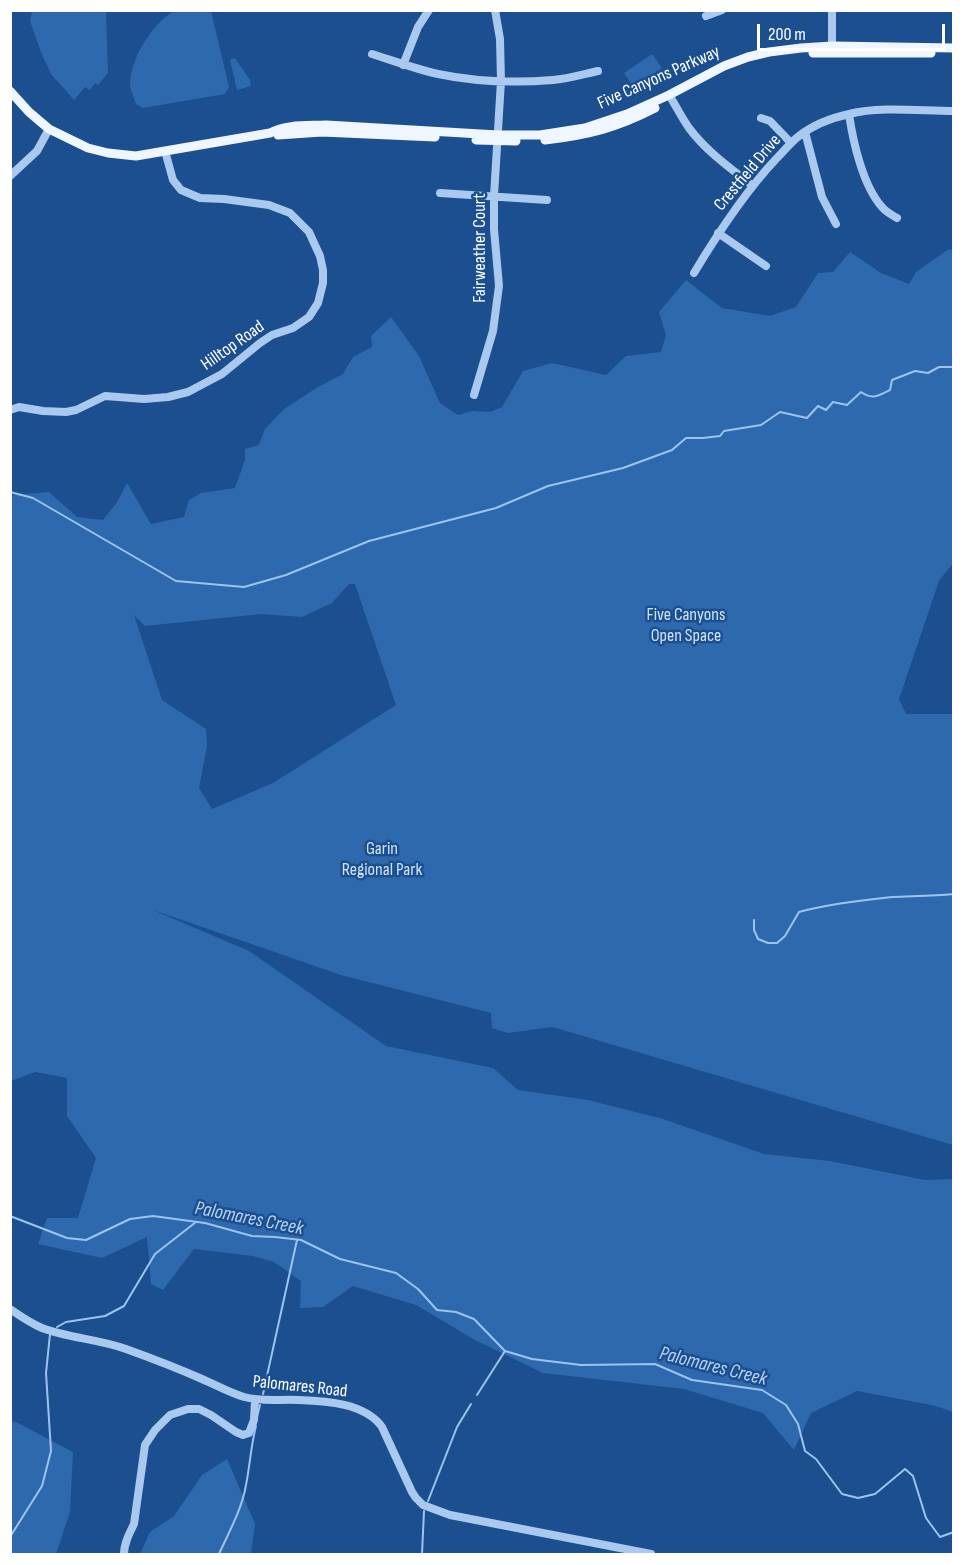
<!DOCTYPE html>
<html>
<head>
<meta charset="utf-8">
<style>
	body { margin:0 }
	#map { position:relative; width:964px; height:1565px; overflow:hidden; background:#1b4f8f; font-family:"Sofia Sans Condensed",sans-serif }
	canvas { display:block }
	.frame { position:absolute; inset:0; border:12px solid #fff; pointer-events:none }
	.scale { position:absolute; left:757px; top:24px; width:188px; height:27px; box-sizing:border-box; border:3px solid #fff; border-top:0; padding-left:8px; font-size:18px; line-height:21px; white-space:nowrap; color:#fff; -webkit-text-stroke:4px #1b4f8f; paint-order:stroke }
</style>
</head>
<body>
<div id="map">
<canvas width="964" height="1565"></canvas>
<div class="frame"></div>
<div class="scale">200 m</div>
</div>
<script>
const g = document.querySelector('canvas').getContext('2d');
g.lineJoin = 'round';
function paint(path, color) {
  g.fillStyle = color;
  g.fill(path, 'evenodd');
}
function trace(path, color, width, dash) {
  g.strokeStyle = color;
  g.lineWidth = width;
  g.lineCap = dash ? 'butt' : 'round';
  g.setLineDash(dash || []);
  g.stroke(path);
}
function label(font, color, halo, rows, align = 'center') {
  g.font = font + ' "Sofia Sans Condensed",sans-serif';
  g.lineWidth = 5;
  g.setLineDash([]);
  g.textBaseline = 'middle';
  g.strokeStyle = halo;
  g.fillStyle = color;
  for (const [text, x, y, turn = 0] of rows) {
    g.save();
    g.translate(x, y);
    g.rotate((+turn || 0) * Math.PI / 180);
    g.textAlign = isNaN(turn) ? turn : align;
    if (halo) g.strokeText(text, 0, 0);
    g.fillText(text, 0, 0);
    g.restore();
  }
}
paint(new Path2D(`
	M32 11H106L108 73 98 85 95 83 90 90 85 87 74 100 51 74 41 52 30 21Z
	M174 11H211L229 87 225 94 143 108 136 104C134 97 129 88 130 81 133 55 152 24 174 11Z
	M652 54 662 68 634 88 624 73Z
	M235 58 250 80 251 86 237 90 230 60Z
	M949 249 954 250 953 563 939 581 899 699 906 714H953V1145L556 1028 552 1027 508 1033 492 1028 491 1013 341 975 153 910 249 951 386 1046 493 1068 518 1090 588 1100 663 1119 764 1154 830 1161 925 1180 953 1179V1412L936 1406 857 1391 811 1413 794 1450 763 1413 684 1389 543 1373 475 1340 416 1305 353 1286 323 1307 300 1308 301 1281 274 1262 253 1256 194 1249 163 1290 151 1284 147 1237 102 1258 38 1244 47 1218H78L96 1158 67 1116V1078L35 1072 11 1081V495L49 492 77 517 103 520 117 502 127 483 151 524 184 517 189 500 201 493 235 488 245 460V449L259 445 265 429 284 409 318 387 343 374 353 357 372 347 371 336 391 317 419 356 440 403 458 415 472 411 490 412 502 407 523 371 552 363 606 375 626 356 661 352 666 335 659 312 686 280 722 308 770 316 796 307 818 273 833 272 850 252 881 273 909 284 916 272ZM349 584H355L396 705 273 783 212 809 199 788 207 746 206 729 162 700 134 615 145 626 261 614 302 617 332 603Z
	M14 1421 73 1452 70 1512 56 1554H11L10 1424Z
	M227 1459 255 1524 251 1554H140L150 1532 174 1516 202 1475Z`), '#2e69ad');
trace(new Path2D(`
	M10 492 33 498 176 581 244 587 286 575 369 541 496 508 548 486 623 468 672 450 686 438H703L720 436 724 431 761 425 780 412 807 418 818 406 826 410 833 402 847 405 861 392C872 400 879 396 890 390L892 380 915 371 928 373 939 367H952L954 366
	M754 920V930L758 939 768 943H777L785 936 799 912C827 904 863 900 892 897 913 896 933 896 954 894
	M10 1216 67 1238 86 1240 130 1219 153 1216 205 1223 252 1236 275 1237 301 1240 340 1259 396 1273 418 1289 437 1310 456 1312 474 1319 505 1351 532 1359 581 1365 655 1364 692 1380 762 1390 786 1405 798 1424 805 1451 816 1459 842 1494 858 1498 875 1494 905 1469 913 1476 926 1518 940 1537 954 1532
	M57 1327 66 1322 105 1316 124 1306 155 1254 196 1222
	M263 1394 297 1240
	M477 1395 505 1351
	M257 1417 260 1405
	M428 1501 457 1427 471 1404
	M10 1537 42 1486 51 1451 46 1373 50 1334
	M219 1554C229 1532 242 1509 246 1485 250 1465 251 1445 256 1426
	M422 1554 424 1511`), '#9cc4f0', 2);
trace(new Path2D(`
	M706 16 722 10
	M832 51V10
	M372 54C394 61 416 69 438 74 476 82 515 83 553 80 568 79 584 74 598 71
	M403 65 418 27 429 10
	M669 95C676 106 682 118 689 128 706 151 730 168 753 186
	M849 114C853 142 863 186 882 207 886 212 892 215 897 218
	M761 118 770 121 791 143
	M805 132 822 197 836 224
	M10 176 37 151 49 129
	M440 193 547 200
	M718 233 766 266
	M694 273C718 233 744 193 776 159 784 151 791 142 799 136 813 125 831 118 849 114 881 106 920 111 954 111
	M474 395 493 331 499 286 494 229V196L501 81 500 39 495 10
	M10 410 19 407 43 411 66 412 76 410 105 396 144 399 168 397 188 392 222 374 260 343 272 335 293 328 309 317 318 303 323 283V270L320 256 309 232 290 213 269 205 224 199 200 198 181 190 173 180 165 151
	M10 1309C20 1316 30 1323 42 1328 68 1338 99 1339 126 1349 151 1358 177 1368 202 1379 216 1385 230 1393 244 1397 261 1402 281 1399 299 1400 326 1401 365 1403 382 1427L412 1492 416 1498 423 1505 450 1515 651 1554
	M124 1554C124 1544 129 1534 134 1524L145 1445 155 1430 170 1415 188 1409H199L211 1415 236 1432 243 1435 249 1433 254 1420 255 1400`), '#a9c9ee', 8);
trace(new Path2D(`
	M813 53H931
	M10 91 29 112 49 129 88 148 108 153 136 156 270 133C287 124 308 126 326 125L498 135H540L585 128 627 114 669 95 724 66 748 57 769 52 801 48 832 46 954 48
	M278 135 322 132 435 137
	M476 140 516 141
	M545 140C588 135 616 128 655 108`), '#f0f6ff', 9);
label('18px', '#fff', '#1b4f8f', [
	["Five Canyons Parkway",659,78,-24],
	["Crestfield Drive",748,173,-50],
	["Fairweather Court",480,248,-90],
	["Hilltop Road",233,346,-35],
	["Palomares Road",300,1387,6]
]);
label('18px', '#cfe3fa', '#1b4f8f', [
	["Five Canyons",686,615],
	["Open Space",686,636],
	["Garin",382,849],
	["Regional Park",382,870]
]);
label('italic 20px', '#b5d3f5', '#1b4f8f', [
	["Palomares Creek",249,1219,11],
	["Palomares Creek",713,1367,14]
]);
</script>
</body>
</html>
